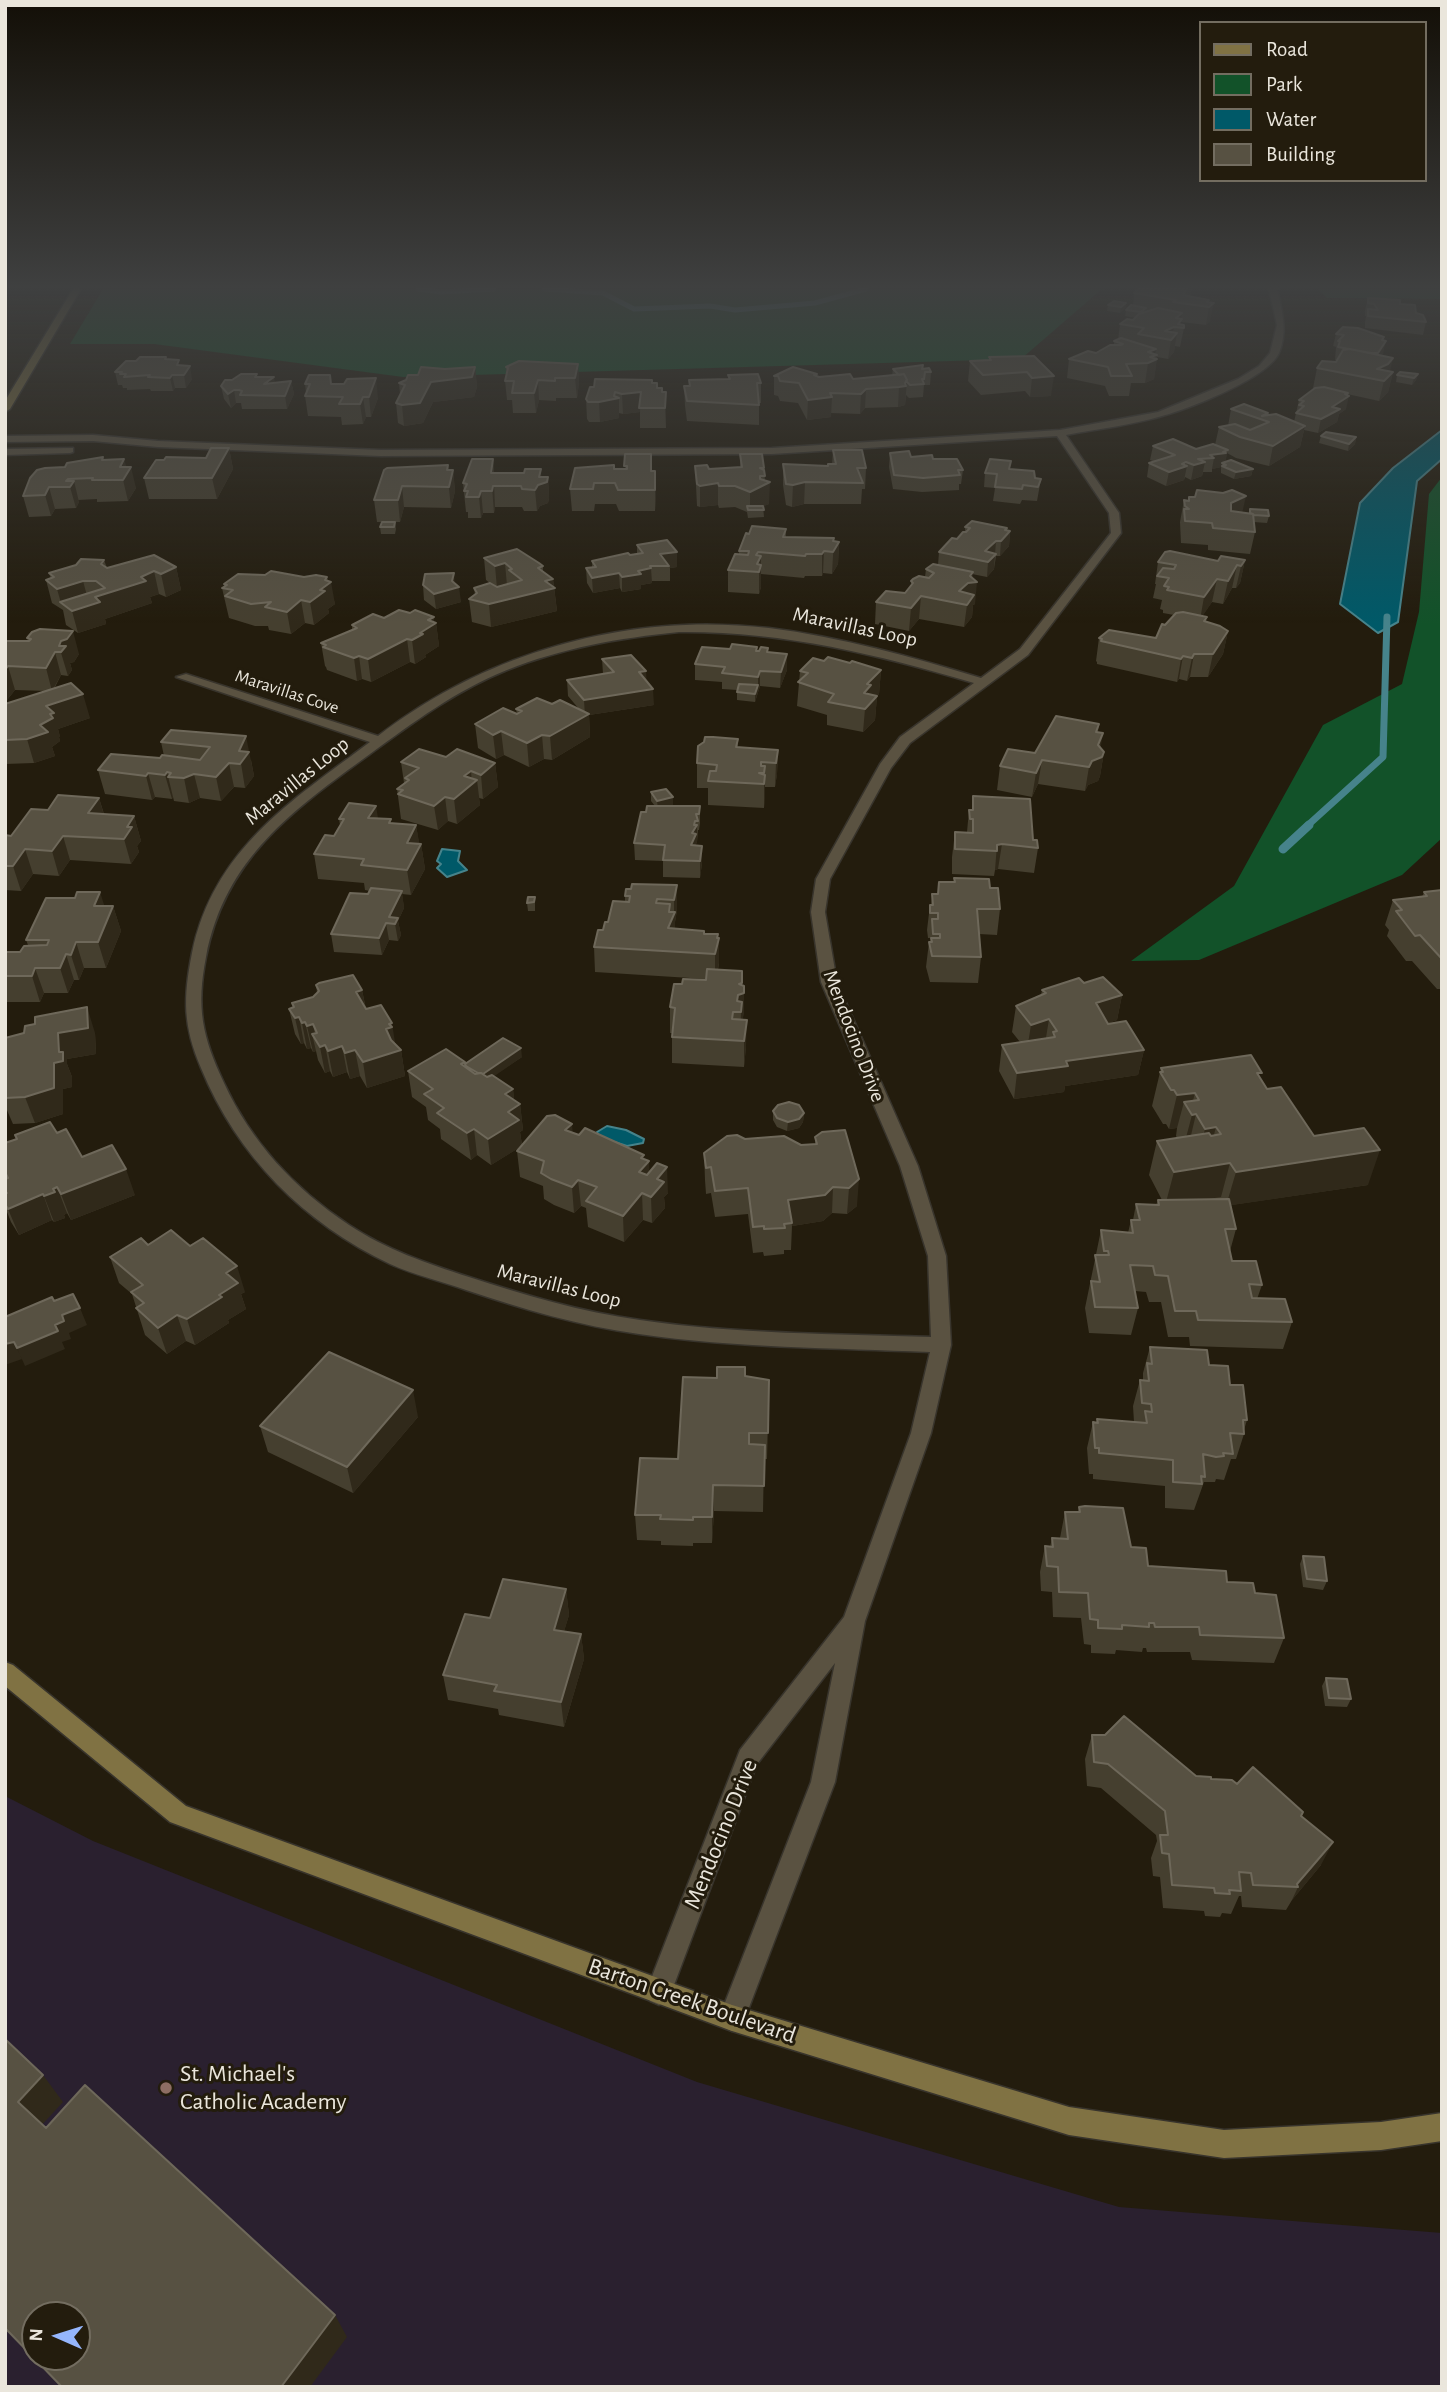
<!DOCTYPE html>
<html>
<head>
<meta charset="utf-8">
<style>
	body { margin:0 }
	#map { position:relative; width:1447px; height:2392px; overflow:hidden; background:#231c0d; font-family:"Alegreya Sans",sans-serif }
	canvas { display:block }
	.frame { position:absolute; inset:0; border:7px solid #eae6dc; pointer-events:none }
	.legend { position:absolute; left:1199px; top:21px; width:228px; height:161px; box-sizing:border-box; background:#231c0d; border:2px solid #736d60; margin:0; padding:9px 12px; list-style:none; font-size:21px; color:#eae6dc }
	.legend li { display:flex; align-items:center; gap:14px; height:35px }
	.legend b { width:35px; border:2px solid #736d60 }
	.north { position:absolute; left:21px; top:2301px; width:70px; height:70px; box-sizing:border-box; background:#231c0d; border:2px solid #736d60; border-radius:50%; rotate:273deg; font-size:19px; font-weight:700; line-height:28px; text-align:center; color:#eae6dc }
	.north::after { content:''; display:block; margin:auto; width:24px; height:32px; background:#95b6fd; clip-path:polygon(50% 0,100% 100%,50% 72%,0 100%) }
</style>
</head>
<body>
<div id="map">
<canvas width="1447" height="2392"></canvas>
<div class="frame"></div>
<ul class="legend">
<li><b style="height:9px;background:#807243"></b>Road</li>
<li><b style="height:19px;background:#125229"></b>Park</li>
<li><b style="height:19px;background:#005968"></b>Water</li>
<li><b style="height:19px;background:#575142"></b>Building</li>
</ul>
<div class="north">N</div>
</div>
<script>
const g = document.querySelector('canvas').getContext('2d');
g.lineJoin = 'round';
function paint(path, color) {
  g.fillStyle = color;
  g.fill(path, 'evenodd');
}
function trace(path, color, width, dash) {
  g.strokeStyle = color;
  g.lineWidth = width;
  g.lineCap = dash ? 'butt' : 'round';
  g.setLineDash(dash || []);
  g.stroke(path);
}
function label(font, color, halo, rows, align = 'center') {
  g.font = font + ' "Alegreya Sans",sans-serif';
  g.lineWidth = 6;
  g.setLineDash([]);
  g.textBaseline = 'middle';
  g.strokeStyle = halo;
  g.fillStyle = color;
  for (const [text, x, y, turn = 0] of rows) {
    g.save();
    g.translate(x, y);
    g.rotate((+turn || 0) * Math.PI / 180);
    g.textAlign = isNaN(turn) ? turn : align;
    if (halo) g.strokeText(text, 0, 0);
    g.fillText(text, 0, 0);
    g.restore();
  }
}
paint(new Path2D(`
	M5 1796 93 1841 697 2082 1119 2207 1442 2233V2387H5ZM35 2315H77V2357H35Z`), '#2a202f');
paint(new Path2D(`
	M103 289H1102L1021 359 403 377 154 344H70Z
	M1318 289H1442V299L1327 298Z
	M1442 477V838L1402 875 1199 960 1131 961 1234 886 1323 725 1402 684 1419 612 1429 494Z`), '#125229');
const water = new Path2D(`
	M1442 430V459L1417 481 1398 622 1378 633 1340 604 1360 503 1393 468Z
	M442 849 460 851 458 861 467 870 447 877 437 868 441 864 437 861Z
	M607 1126 626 1130 644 1139 643 1143 627 1146 599 1137 597 1132Z`);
paint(water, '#005968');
trace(water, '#46838b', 2);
trace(new Path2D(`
	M418 289 441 292 494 289
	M545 289 603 293 634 309 710 306 735 310 815 303 866 289`), '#46838b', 5);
trace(new Path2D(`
	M1307 826 1383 757 1387 617`), '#46838b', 7);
trace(new Path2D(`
	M1283 849 1309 825`), '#46838b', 9);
const street = new Path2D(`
	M1269 289H1277C1282 311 1288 331 1279 353 1268 378 1189 409 1162 416 1131 425 1098 429 1066 435L1119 513 1121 533 1028 655 910 743 891 768 830 879 825 912 837 982 918 1166 946 1256 951 1345 931 1433 865 1621 835 1782 745 2018 741 2027 732 2031 723 2027 719 2018 811 1782 835 1663 757 1764 668 2001 659 2005 650 2001 646 1992 740 1750 844 1617 911 1433 930 1352C833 1348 736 1348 639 1334 580 1326 523 1309 466 1290 441 1281 414 1275 390 1264 304 1223 237 1156 201 1068 183 1026 183 998 192 953 213 850 291 801 370 742L176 677 186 674 378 736C488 651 630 612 769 628 841 637 912 657 981 678L1020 649 1111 533 1109 513 1057 436 772 454 381 456 158 447 93 441 5 442V436L93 435 158 441 381 450 772 448 1060 430 1158 412 1238 379 1259 366 1270 353 1277 325ZM679 632C781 631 876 654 974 683L900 737 880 764 816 879 811 912 821 982 900 1166 928 1256 931 1337C834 1334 736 1334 640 1320 581 1312 525 1295 469 1277 426 1263 387 1250 349 1225 295 1189 251 1142 224 1083 202 1037 196 1007 206 957 225 858 293 810 370 754 414 722 455 691 507 670 562 648 619 638 679 632Z
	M73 448V452L70 453 5 455V449Z`);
const secondary = new Path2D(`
	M73 289H81L10 409 5 412V401Z
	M5 1662 13 1665 186 1806 732 2005 1069 2107 1224 2130 1381 2122 1442 2113V2141L1381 2150 1224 2158 1069 2135 732 2031 170 1822 5 1686Z`);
trace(street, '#38342c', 3);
trace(secondary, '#38342c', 3);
paint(street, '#5a5241');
paint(secondary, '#807243');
paint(new Path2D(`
	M1191 289 1190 297 1209 300 1210 321 1206 325 1181 322V325L1184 328 1180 347 1175 346 1174 352 1168 359 1157 357 1154 379 1145 383H1131L1129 396H1109L1105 386 1067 378 1069 359 1096 353 1114 345V341L1118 340 1120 324 1133 320 1135 318 1125 316 1126 310 1133 305 1134 293Z
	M1368 298 1400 304 1416 313 1426 322 1423 335 1365 328V322L1366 316H1365V310Z
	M1126 303 1125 309 1120 313 1107 311 1108 305Z
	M1336 334 1383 340 1382 355 1390 371 1393 372 1388 392 1379 401 1347 394 1346 409 1339 414 1337 422 1318 433 1304 430 1300 447 1269 466 1236 458 1227 453 1225 462 1253 469 1251 476 1234 479 1221 473V467L1212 469V472H1203L1202 476 1191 480 1185 477 1184 480 1166 486 1147 477 1149 463 1155 462 1150 460 1153 446 1196 449 1215 445 1219 427 1228 426 1231 409 1268 413V415L1294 422 1299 400 1315 388H1313L1317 368 1336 362 1337 360H1335L1336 347 1333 346Z
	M1013 356 1051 396 1030 397 1025 391 981 395 968 381 970 361 989 360V357Z
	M167 359 180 365 192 379 186 388H175L173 391H151L150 389 127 390V388H123L122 385H118L115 372 136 361Z
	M578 364 579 383 577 398H556V401L539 400 536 413H513L512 400H507L505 381 506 375V367Z
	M923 365V369L931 372 930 385H924L923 397 909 398 906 395 905 405 898 407 865 408 860 414 831 413V417L807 420 798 403 780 401 778 396 774 395V376L817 374V377H819L853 379 892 375 893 369Z
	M475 367 477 387 474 397 433 402 423 423 404 426 398 423 396 403 400 394 399 383 418 375 445 369Z
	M257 374V377L275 383 291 381 294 394 287 409H242L241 403H236L231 408 224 399 221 386 232 380Z
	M1418 374 1416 380 1412 385 1396 382 1397 375Z
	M728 375 761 383V403H759V425L687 421 685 406 684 386H689V380L728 379Z
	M652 383 662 392H666V428H640V412L623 414 619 413V418L600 422H589L587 419 586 399Z
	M305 384H331L378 398 371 417H366L363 424 342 425 341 417 308 416 305 396 306 393Z
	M1321 436 1356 437 1355 444 1348 451 1319 443Z
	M229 448 233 469 217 499H149L144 478 164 460 206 458Z
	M833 450 866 468 865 489H862L861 504H804L792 507 786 505 783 485V464L828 466 832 464Z
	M890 453 911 457 933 459 963 470 961 484H959V490L922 492 893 489 889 467Z
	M625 454 652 471 656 492 655 511H619L616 504H595L594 511H572L570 489 614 469H625Z
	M740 454 764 468 765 481 769 504 763 506 764 517 748 518 747 512 735 507 719 508 718 505 700 507 697 506 695 466 709 469 740 467Z
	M103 457 104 460 126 467 136 488 128 501 97 502V499L78 500 79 502 76 508 55 509 51 516 29 517 23 496 65 467Z
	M493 459 494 473 548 477 549 498 548 503 540 506 537 511H524L522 507H495L494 513H483L481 518H468V512H466L463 483Z
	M448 465 449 470H453L455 491 451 508 404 507 400 522H395L396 529 395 534H381L380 527 382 522H377L374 500 384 470Z
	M1010 469 1035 478 1041 479 1037 501 1022 500 1020 504 993 501 995 488 984 487 985 473Z
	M1189 497 1243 512 1249 513 1250 509 1269 516 1267 523 1254 522 1255 532 1250 554 1208 550V545L1181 543 1180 522 1184 500 1188 501Z
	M965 527 1007 528V531H1010L1009 546 1000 556H996L994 569 987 577 972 574 975 604 973 605 972 617 964 627 919 619 909 631 875 624 876 602 905 593 911 586V581L925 577 926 569 938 565 939 552 965 532Z
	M786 529V537L834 538V541L839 542 838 564 832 574 823 573 822 576H805L804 578 761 574V587L759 594 728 592V570L739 554V551L749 534Z
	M637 545 677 567 670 568V581H652V583L641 585V589L622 592 620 588 593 593 587 583 586 568H592V561L637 554Z
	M484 558 543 566V571L553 579 557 611 491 627 472 622 469 599 475 595 474 588 491 584 486 580Z
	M104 560 107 568 176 567 181 590 166 597 159 594 150 597 152 603 105 619 106 624 78 633 66 625 63 610 52 603 46 580 51 579 49 573Z
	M1245 560 1240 583 1236 588H1232L1223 604 1212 602 1202 616 1207 617 1206 621 1228 631 1223 654 1208 677H1190L1187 681 1179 679 1177 682 1097 664V662L1096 661 1099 638H1156L1165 625 1174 615 1163 613V610L1160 609 1162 600 1153 598 1156 584H1155L1158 562Z
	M304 577H327L335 604 328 609 329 613 314 625 305 623 291 634 269 630 268 626H255L229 618 222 588 224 587V584Z
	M455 583 461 602 436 609 424 600 423 585Z
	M384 618 436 623 439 646 425 655 426 657 415 664 410 662 371 682 362 679 357 681 327 670 326 667 325 666 321 643 352 630V625Z
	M32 632 79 654 74 662 70 663 72 670 68 676 61 675 54 689 90 718 58 729 60 737H59L60 741 52 747 55 756 34 763 5 764V704L47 691 15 690 7 700H5V641H28L27 638Z
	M757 647V651L768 652 787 670 780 688 760 686 755 702 737 700V690L722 689V682L695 680V664L730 649Z
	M602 659 646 671V681L654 705 589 715 590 737 552 760 544 759 529 767 504 755 496 759 478 748 475 724 517 714 516 709 552 704 579 709 568 696 567 680 603 674Z
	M824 661 881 670 879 694 877 696 875 720 863 732 827 725V715L797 706 800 671Z
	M1099 724 1098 732 1101 748 1104 752 1100 776 1098 781 1088 785 1085 791 1038 784 1032 797 997 790 1000 766 1035 753Z
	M171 730 251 760 254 776 245 788 234 787 221 801 200 798 189 803 174 801 173 797 172 799 155 797 152 800 105 794 98 770 160 758 164 756 161 742Z
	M738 739V748L778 750 777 774 775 787H765L764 808 708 805V788H697V763Z
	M446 757 495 763 498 787 483 799 479 798 480 805 457 824 448 821 438 830 401 819 397 789 404 783 401 762Z
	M651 792 673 797V806H671H700V823L699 830H698L697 842 696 844V846H702V863L700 878 663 877V861L635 860 634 843 646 812 655 806 651 801Z
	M973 796 1033 840 1038 848 1034 873 998 869 995 870 994 876 952 874V857L955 832H967L969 810H972Z
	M99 798 104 814 134 816 141 841 137 846 139 852 131 864 70 860 59 876 33 874 21 891 5 890V835L11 836 48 810Z
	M378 818 392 823 416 825 419 844H421L425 869 411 895 402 894 404 908 398 921 401 935 398 941 389 940 382 955 334 952 331 934 368 894 370 891 365 890 364 883 318 879 314 854 334 836 340 825 339 819Z
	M954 878 990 888 1000 909 997 935 979 934 981 957 978 983 930 982 926 967 929 942H930L931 938H928L927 930 930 905H931L932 894H938L954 882Z
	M677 885V910L675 922V929L704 934H718L719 963 718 970 744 986V1012L742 1020 746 1046 744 1067 672 1063V1033H670V1007L682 984 706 980V979L595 972 594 947 608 922 625 902V896Z
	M1442 890V989H1437L1412 961H1406L1387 936 1389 930 1385 925 1393 900 1422 897 1424 892Z
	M535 897V911H528L527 903Z
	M104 906H113L121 931 106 968H84L79 980H74L68 993H44L40 1002H5V952H20L28 945 26 940Z
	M1084 983 1122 995 1117 1020 1108 1023 1144 1050 1138 1075 1065 1086 1064 1092 1014 1099 999 1071 1002 1045 1020 1042 1012 1032 1016 1006 1041 995 1042 990Z
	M316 985 362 990 366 1009 401 1050 405 1076 367 1088 360 1076 350 1079 347 1072 333 1077 330 1071 325 1073 318 1060 316 1051 313 1052 311 1048 307 1049 304 1043 301 1044 295 1034 289 1009 293 1007 292 1003 313 997 317 993Z
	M95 1033 96 1054 67 1059V1064L72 1077V1087L63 1089V1114L35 1123 13 1124 6 1108H5V1038Z
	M522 1057 493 1076 513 1089 514 1100 520 1104 523 1130 520 1132 522 1145 572 1133 649 1161V1172L668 1193 664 1197 665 1208 652 1223 643 1220 624 1242 588 1227 586 1208 581 1206 574 1213 554 1205 544 1199 543 1186 520 1177 517 1151 520 1147 491 1165 477 1155 471 1160 441 1139 440 1129 428 1120 426 1107 412 1097 408 1071 465 1062V1064Z
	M1161 1068 1260 1078 1267 1089 1314 1136 1368 1185 1231 1205 1236 1229 1230 1251 1232 1261 1262 1285 1257 1299 1292 1322 1283 1349 1190 1346 1189 1337H1168L1161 1302H1149L1146 1292 1135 1291 1138 1308 1131 1335 1089 1333 1085 1308 1101 1230 1128 1233 1131 1220H1133L1136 1204 1156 1205 1158 1200H1162L1149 1175 1157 1141 1177 1138 1176 1136 1177 1128 1169 1129 1166 1124H1163L1152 1106Z
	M773 1111 804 1113 803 1122 799 1128 787 1131 777 1127 773 1120Z
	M845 1130 857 1206 847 1214 832 1213 823 1221 792 1226 791 1250H784V1254L764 1256 763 1252 753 1253 748 1214 715 1217 711 1193 706 1194 705 1180 704 1153 745 1139 801 1145 815 1144V1137Z
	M57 1133 82 1157 135 1195 71 1220 67 1213 64 1215 65 1218 54 1222 52 1220 19 1235 11 1222 5 1207V1143Z
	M110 1257 245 1292 241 1294 246 1309 228 1320 229 1323 195 1345 186 1341 167 1354 145 1335 132 1294 119 1283Z
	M1150 1347 1209 1365 1230 1385 1247 1420 1244 1430V1434L1236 1459H1231L1224 1480 1216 1479 1215 1482H1204L1194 1510 1165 1508V1486L1093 1479V1474H1089L1087 1448 1093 1422 1096 1423 1097 1419 1134 1422 1133 1406 1140 1380H1143V1373Z
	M745 1376 769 1380 767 1459H764L763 1512 714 1511 712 1543H693V1546L661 1545V1541L637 1540 635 1515 678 1459 717 1378Z
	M418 1417 353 1493 268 1452 260 1426Z
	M1079 1507 1131 1547 1148 1566 1227 1582 1255 1593 1284 1638 1274 1663 1192 1660 1190 1652H1147L1146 1648H1143L1142 1652 1116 1650 1115 1654 1091 1653V1645L1084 1644 1081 1618 1053 1617 1052 1592 1041 1591 1040 1572 1045 1546 1050 1547 1052 1538H1060L1065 1512H1078Z
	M1303 1556 1327 1581 1323 1590 1303 1587 1300 1564Z
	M566 1589 569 1615 564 1631 581 1634 584 1659 564 1727 499 1715 498 1709 448 1700 443 1675 490 1618Z
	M1326 1678 1351 1699 1347 1707 1325 1706 1322 1686Z
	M1092 1735 1196 1776 1237 1784 1301 1817 1321 1865 1292 1900 1286 1910 1242 1907 1241 1896H1239L1231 1914 1222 1913 1220 1917 1205 1916 1204 1911 1163 1908 1160 1877 1153 1876 1151 1858 1157 1841 1156 1835 1101 1788 1087 1786 1085 1759Z`), '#453f2f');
paint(new Path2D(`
	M1187 289H1191L1190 299 1183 295Z
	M1126 303 1125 309 1120 313 1121 307Z
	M1214 303 1210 321 1206 325 1209 307Z
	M1182 313 1180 328 1174 327 1172 338 1177 333 1174 352 1168 359 1171 340 1165 331 1176 318Z
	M1384 337 1381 349 1386 341 1383 354 1375 366 1382 340Z
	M1156 349 1155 356 1157 355 1156 360 1157 359 1154 379 1145 383 1148 363V352Z
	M1393 358 1389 376 1393 372 1388 392 1379 401 1384 381 1377 369Z
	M578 364 579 383 577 398 575 378Z
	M190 366 192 379 186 388 184 375Z
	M475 367 477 387 474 397 433 402 423 423 404 426 402 405 431 382Z
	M1418 374 1416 380 1412 385 1414 378Z
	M172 375 175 388 173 391 170 378Z
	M1054 376 1051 396 1030 397 1032 378Z
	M274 377 276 390 264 384Z
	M376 378 378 398 371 417 369 397Z
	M538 380 539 400 536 413 534 393Z
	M907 380 905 405 898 407 899 387Z
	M291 381 294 394 287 409 285 396Z
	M866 389 865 408 860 414 861 394Z
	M234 390 236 403 231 408 228 394Z
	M615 392V399L619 398V418L600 422 599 402Z
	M641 392 640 412 623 414 622 394Z
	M666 392V428L665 408Z
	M1348 393 1347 397 1349 396 1346 409 1339 414 1337 422 1318 433 1321 419 1332 407Z
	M363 397 366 417 363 424 360 404Z
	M832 397 831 417 807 420 808 400Z
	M1305 426 1300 447 1269 466 1273 446Z
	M1356 437 1355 444 1348 451 1349 444Z
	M229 448 233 469 217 499 212 478Z
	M1228 450 1225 464 1222 463 1221 467 1212 469 1214 458 1210 455Z
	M124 459 128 472 131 467 136 488 128 501 120 467Z
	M493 459 495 507 494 513 491 473Z
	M1186 462V467L1187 466 1184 480 1166 486 1169 472 1182 464Z
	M1205 462 1202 476 1191 480 1194 465Z
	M448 465 450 482 453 470 455 491 451 508 447 470Z
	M541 469 542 483 548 477 549 498 548 503 540 506 537 511 535 490Z
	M1253 469 1251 476 1234 479 1236 472Z
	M655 471 656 492 655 511Z
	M74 481 79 502 76 508 70 487Z
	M770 482 769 504 755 510H750V492Z
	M805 482 804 504 792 507 793 485Z
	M718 483V505L700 507V486Z
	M402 486 404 507 400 522 398 500Z
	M49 487 55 509 51 516 45 495Z
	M481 491 483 513 481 518 479 497Z
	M1246 496 1241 518 1226 524 1231 503Z
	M1007 528V535L1010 531 1009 546 1000 556 1001 541 1005 530Z
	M834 538V551L839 542 838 564 832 574Z
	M996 541 994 569 987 577 988 562 985 551Z
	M824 551 823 573 822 576V554Z
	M677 552V567L670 568 669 566 660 554Z
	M761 556V587L759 594V572L757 564Z
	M1245 560 1240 583 1236 588 1241 566Z
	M505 563 507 586 497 588 495 566Z
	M1237 565 1232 588 1223 604 1228 581Z
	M176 567 181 590 166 597 161 574Z
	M651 568 652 583 641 585V589L622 592V577L638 571Z
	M154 571 159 594 150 597 152 603 105 619 106 624 78 633 72 611 95 597Z
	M973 572 972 583 977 582 975 604 973 605 972 617 964 627 967 605 959 591Z
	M454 573 455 588 459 587 461 602 436 609 434 594 452 581Z
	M619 573 620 588 593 593 592 578Z
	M327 577 328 584 331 582 335 604 328 609 329 613 314 625 310 602 320 590Z
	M553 579 557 611 491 627 489 604Z
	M1217 579 1212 602 1200 620 1204 597Z
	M83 581 89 603H61L57 589Z
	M921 596 919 619 909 631 911 608Z
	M301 600 305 623 291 634 287 612Z
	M434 617V624L436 623 439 646 425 655 426 657 415 664 412 640 420 633 428 620Z
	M73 631 79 654 74 662 70 663 72 670 68 676 59 646 61 641Z
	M1228 631 1223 654 1208 677 1213 654Z
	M407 639 410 662 371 682 368 659Z
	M55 652 61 675 52 691 46 668Z
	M787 654V670L780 688 781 672Z
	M1194 654 1190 677 1187 681 1192 658Z
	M359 656 362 679 357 681 354 658Z
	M1183 656 1179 679 1177 682 1181 659Z
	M8 666 15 690 7 700 5 693V670Z
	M881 670 879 694 870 703 877 696 875 720 863 732 865 709 864 693 867 684Z
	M646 671 647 686 639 672Z
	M760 671V686L755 702V694L758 686V677Z
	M653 689 654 705 589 715 590 737 552 760 550 736 585 716 584 700Z
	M83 694 90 718 58 729 60 737H59L60 741 52 747 55 756 34 763 27 739 40 725 46 706Z
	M501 731 504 755 496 759 493 735Z
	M1103 733 1099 758 1104 752 1100 776 1098 781 1088 785 1085 791 1089 767Z
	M542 735 544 759 529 767 527 743Z
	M246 736 254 776 245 788 239 751Z
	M778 750 777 774 775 787 776 763Z
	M1042 760 1038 784 1032 797 1036 773Z
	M229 763 234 787 221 801 216 777Z
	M495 763 498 787 483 799 481 775Z
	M765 766V799L764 808V773Z
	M471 771 472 785 477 780 480 805 457 824 454 799 464 776Z
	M167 772 173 797 172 799 165 775Z
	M148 773 155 797 152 800 146 776Z
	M194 774 200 798 189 803 184 778Z
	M445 797 448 821 438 830 434 806Z
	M673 797V806L658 809 657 801Z
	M99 798 106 822 88 813Z
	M376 806 380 830 368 818Z
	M134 816 141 841 137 846 139 852 131 864 124 839 127 827Z
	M695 821V829L697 825V842L696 844V850L691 862V845Z
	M416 825 420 847 421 844 425 869 411 895 407 870V843Z
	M63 836 70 860 59 876 52 851Z
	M1002 844 998 869 995 870 997 845Z
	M702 846V863L700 878V861Z
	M25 849 33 874 21 891 13 866Z
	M677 885V910L675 922V938L669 951V912L670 904 671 922 674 914V900Z
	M402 891 404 908 398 921 401 935 398 941 395 924 389 917Z
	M100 892 108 917 94 906Z
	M113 906 121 931 106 968 98 942Z
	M386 923 389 940 382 955 379 938Z
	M718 934V944L719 938V963L715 980V954Z
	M76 942 84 968 79 980 71 955Z
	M66 954 74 980 68 993 60 968Z
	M35 968 44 993 40 1002 32 976Z
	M742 983V993L744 986V1012L740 1038 741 1012 737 1001 739 984Z
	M362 990 367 1016 356 992Z
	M1122 995 1117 1020 1091 1029 1096 1003Z
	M87 1007 95 1033 96 1054 67 1059V1064L72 1077V1087L63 1089V1114L35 1123 25 1097 54 1063 59 1052 58 1033Z
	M299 1017 304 1043 301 1044 295 1018Z
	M1049 1019 1045 1044 1027 1050 1031 1025Z
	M747 1020 746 1046 744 1067V1041Z
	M305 1022 311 1048 307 1049 302 1023Z
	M392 1023 396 1049 401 1050 405 1076 367 1088 363 1062 389 1024Z
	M313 1024 316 1040 312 1034 316 1051 313 1052 307 1026Z
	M325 1045 330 1071 325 1073 320 1047Z
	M342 1046 347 1072 333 1077 328 1051Z
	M521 1048 522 1057 483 1084 481 1075Z
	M355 1050 360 1076 350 1079 345 1053Z
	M1144 1050 1138 1075 1065 1086 1064 1092 1014 1099 1017 1073 1066 1061Z
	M513 1089 515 1108 520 1104 523 1130 520 1132 522 1146 491 1165 488 1139 505 1094Z
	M1195 1093 1190 1112 1184 1102 1177 1128 1169 1129 1177 1095Z
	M804 1113 803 1122 799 1128 787 1131 788 1122Z
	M1196 1114 1188 1148 1183 1149 1192 1115Z
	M572 1124 574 1150 565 1130Z
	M1216 1127 1207 1161 1196 1163 1205 1129Z
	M474 1129 477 1155 471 1160 467 1133Z
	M1380 1150 1368 1185 1226 1206 1236 1172Z
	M644 1155 645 1166 649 1161 650 1187 642 1193 643 1220 624 1242 623 1216 639 1172 641 1158Z
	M1230 1163 1221 1197 1165 1206 1174 1172Z
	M667 1167 668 1193 664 1197 665 1208 652 1223 651 1197 657 1179Z
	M126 1169 135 1195 71 1220 61 1194Z
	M859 1179 857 1206 847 1214 849 1188Z
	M578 1180 581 1206 574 1213 572 1187Z
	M57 1187 67 1213 64 1215 65 1218 54 1222 44 1196Z
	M833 1187 832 1213 823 1221 792 1226 788 1200Z
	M43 1194 52 1220 19 1235 8 1209Z
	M237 1266 245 1292 241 1294 246 1309 228 1320 229 1323 195 1345 187 1319 219 1295 226 1273Z
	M80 1308 87 1325 69 1333 71 1339 62 1342 65 1349 25 1366 17 1348 55 1325 62 1315Z
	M177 1315 186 1341 167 1354 158 1328Z
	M14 1342 22 1359 5 1365V1344Z
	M413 1390 418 1417 353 1493 347 1467Z
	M713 1485 714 1511 712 1543V1517Z
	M566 1589 569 1615 557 1655 554 1630Z
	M581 1634 584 1659 564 1727 561 1702Z
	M1333 1842 1321 1865 1292 1900 1298 1887 1297 1884Z
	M43 2075 63 2102 39 2128 18 2102Z
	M335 2315 347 2337 310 2387H281Z`), '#30291a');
const building = new Path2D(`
	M1138 289H1187L1183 295 1209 300 1207 302 1214 303 1209 307 1173 302 1176 300 1134 293Z
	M1368 298 1400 300V304L1415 305 1416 313 1423 315 1426 322 1368 316V309L1378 310 1374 304 1368 303Z
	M1114 301 1126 303 1121 307 1108 305Z
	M1131 305 1146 308 1141 312 1126 310Z
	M1158 308 1182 313 1176 318 1182 319 1178 324 1184 325V328L1174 327 1165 331 1177 333 1171 340 1138 334 1144 328 1120 324 1127 319 1133 320 1139 314Z
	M1343 327 1358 328 1384 337 1382 340 1386 341 1378 353H1371L1338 347 1340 341H1338L1344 335 1336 334Z
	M1121 338 1156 349 1148 352 1157 355 1150 357 1157 359 1148 363 1126 364 1132 376H1111L1108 367 1069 359 1088 351 1096 353 1110 345H1121L1123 344 1114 341Z
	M1350 349 1393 358 1388 364 1377 369 1393 372 1384 381 1317 368 1322 361 1336 362 1343 350Z
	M1034 356 1054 376 1032 378 1027 372 983 375 970 361 991 360 989 357Z
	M140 357H166L165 359 179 360 177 365 190 366 184 375H172L170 378 148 377 150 375 124 377 126 374H120L122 372H115L126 361H136Z
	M519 361 578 364 575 378H555V381L538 380 534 393H512L514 381H505L508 368 506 367Z
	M923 365 922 369 929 368 931 372H925L924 379H922L924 384 910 385 906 381 907 380 904 374 899 375 893 369Z
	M421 367 445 369 475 367 472 377 431 382 420 403 402 405 396 403 405 385 399 383 406 380 408 375H418Z
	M793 367 817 374 814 375 819 377 850 374 853 379 904 374 907 380 905 383 906 386 899 387 866 389 861 394 830 393 832 397 808 400 799 383 780 381 778 376H774Z
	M1400 372 1418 374 1414 378 1397 375Z
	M241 374H257L255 377H274L264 384 291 381 285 396 240 395 242 391 239 390H234L228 394 221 386 225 380H232Z
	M758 374 761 383H757L759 405 687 401 684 386H690L689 380 730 379 728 375Z
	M309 375H330L331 384H344L347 379 376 378 369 397H363L360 404H339L343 397 305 396 310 384H305Z
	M595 379 652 380V383H657V388H662V392H666L665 408H639L641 392 622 394 615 392 614 396 619 398 599 402H588L586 399 590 387H594Z
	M1324 387 1348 393 1345 394 1349 396 1332 407 1340 409 1321 419 1296 413 1304 406 1299 405 1304 401 1299 400 1315 388Z
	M1244 404 1268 413 1262 416 1276 414 1305 426 1273 446 1240 437 1219 427 1235 424 1250 430 1269 422 1231 409Z
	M1326 432 1356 437 1349 444 1321 436Z
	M1173 439 1196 449 1213 444 1228 450 1223 452 1226 453 1210 455 1214 458 1198 459 1205 462 1194 465 1186 462 1182 464 1187 466 1169 472 1149 463 1175 455 1153 446Z
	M211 448H229L212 478H144L156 460H164L166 457 206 458Z
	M833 450H862L866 468H857L863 483 805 482 793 485 786 484 783 464 828 466V464H836Z
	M909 451 911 457 932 455 933 459H957L963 470H958L960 475 923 478 894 475 890 453Z
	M625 454H651V471H655V490H618L615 483H594L593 489H570L575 468 614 465V469H627V466H624Z
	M740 454H762L764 468H760L764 470 765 476H760V479L770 482 750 492 735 486H719L718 483 700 486 697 484 695 466 707 465 709 469 742 467Z
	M103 457 102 460 124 459 120 467H131L123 480H92L93 478 68 479 66 481H74L70 487H49L45 495 23 496 30 478 37 470 45 468 65 467 67 463Z
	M472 459H493L491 473H524L525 469H541L539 477H548L547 482 538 485 535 490 522 489 521 486H493L492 491H481L479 497H466L468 491H464L467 484 463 483Z
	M990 459 1011 461 1009 469 1034 471 1035 478 1041 479 1038 487 1023 485 1022 489 995 487 997 474 985 473Z
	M1231 460 1253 469 1236 472 1222 466 1226 465 1222 463Z
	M448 465 447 470H453L449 487 402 486 398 500H374L384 470 387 468Z
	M1197 490 1223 493 1232 490 1246 496 1231 503V511L1253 514 1255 532 1213 528 1212 523 1185 521 1184 509H1189L1185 506 1184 500 1189 501V497H1195Z
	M747 506H763L764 510H748Z
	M1250 509 1268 510 1269 516 1254 515 1253 514 1250 513Z
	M972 521 1007 528 1005 530 1010 531 1001 541H996L985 551 996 554 988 562 939 552 952 538 957 539 963 532H966L970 528 965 527Z
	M382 522H395L394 527H380Z
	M752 526 786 529 783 537 834 538 833 541 839 542 833 552 824 551 822 554H806L805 556 758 552 756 555 761 556 757 564 761 565 759 572 728 570 735 554 748 555 749 551H739L746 533 749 534Z
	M667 540 677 552 660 554 669 566H650L651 568 638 571 641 574 622 577 619 573 592 578 586 568 596 567 592 561 628 553 630 555 643 553 637 545Z
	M517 549 539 563 543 566 538 568 553 579 545 581 555 588 489 604 469 599 477 593 474 588 490 583 497 587 522 580 509 570 512 569 505 563 495 566 484 558Z
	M1170 551 1218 561 1221 556 1245 560 1241 566 1237 565 1228 581 1217 579 1204 597 1167 590 1169 587 1164 586 1169 578 1157 576 1163 568 1174 569 1176 565 1158 562 1165 552Z
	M154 555 176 567 161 574 154 571 141 577 146 581 95 597 100 602 72 611 60 602 105 588 96 581H83L57 589 46 580 54 577 49 573 76 565 81 559 104 560 101 564 107 568Z
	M933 564 973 572 970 576 977 582 968 583 959 591 974 595 967 605 921 596 911 608 876 602 886 591 905 593 913 583 911 581 913 579 919 576 929 578 934 573 926 569Z
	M271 571 304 577 316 575 327 577 325 580 331 582 320 590 325 591 310 602 301 600 287 612 265 607 271 602 251 604 225 596 233 590 222 588 227 585 224 584 238 574 265 575Z
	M454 573 452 581 459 587 434 594 423 585 425 574Z
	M399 610 410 613 415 610 434 617 428 620 436 623 420 633 423 634 412 640 407 639 368 659 359 656 354 658 323 647 326 645 321 643 357 628 352 625 373 614 384 618Z
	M1183 612 1207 617 1204 621 1220 626 1228 631 1213 654H1194L1192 658 1183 656 1181 659 1101 641 1102 639 1099 638 1109 630 1156 638 1162 624 1165 625 1176 613Z
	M40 629 73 631 67 639 61 641 59 646H66L61 652H55L46 668 8 666 5 670V641H29L31 639 27 638 32 632Z
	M732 644 757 647 756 651H759L761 647 768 648 767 652 787 654 781 672 760 671 758 677 722 673 725 667 695 664 702 647 730 649Z
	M631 655 646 671 639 672 653 689 584 700 567 680 614 672 602 659Z
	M828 657 850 663 852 661 881 670 867 684 871 685 864 693 877 696 865 709 828 702 834 694 798 682 808 673 800 671 813 658 824 661Z
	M71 683 83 694 46 706 54 713 50 714 53 718 40 725 48 732 27 739 5 740V704Z
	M739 684 758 685 755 694 737 692Z
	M537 698 552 704 560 700 589 714 550 736 542 735 527 743 501 731 493 735 475 724 503 708 517 714 522 711 516 709Z
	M1056 716 1099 724 1096 732 1103 733 1098 745 1104 752 1102 757 1092 761 1089 767 1042 760 1036 773 1000 766 1008 749 1035 753Z
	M171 730 246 736 239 751 249 752 240 764 229 763 216 777 194 774 184 778 168 777 171 773 167 772 165 775 148 773 146 776 98 770 111 754 160 758 162 755 200 760 210 747 161 742Z
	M705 737H713L738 739 736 747 778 750 776 763 761 762V766H765L764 773H759L765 775 764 784 708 781 710 771H716L717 765 697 763 698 746 704 742Z
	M419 749 446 757 457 749 495 763 481 775 471 771 464 776 477 780 454 799 445 797 434 806 398 794 403 790 397 789 409 780 405 778 419 768 401 762Z
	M666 789 673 797 657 801 651 792Z
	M58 795 99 798 88 813 134 816 127 827H132L124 839 63 836 52 851 25 849 13 866H5V835L11 836 31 809 48 810Z
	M973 796 1030 799 1033 840H1037L1038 848 1002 844 997 845V851L955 849V832L973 833V819H970L969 810H973Z
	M349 803 376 806 368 818 391 819 389 823 416 825 407 843 421 844 407 870 361 865 364 859 314 854 325 835 334 836 344 819H339Z
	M647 806H700L699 814H696L698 821H695L694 825H697L692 833 696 834 691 845 702 846 700 861 663 860 665 845 634 843 641 812H646Z
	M954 878 989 879 990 888H998L1000 909H977L981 957 932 956 929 942H932L931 938H940V934H933L932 919H938V913H930V905H933L932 894H938L939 882H955Z
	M632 884 677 885 674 900 657 899 656 903 670 904 669 912H675L668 928 704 931V934H718L717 938H719L715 954 594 947 598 930H603L605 922H608L613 901 629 902 630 896H625L626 889H631Z
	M371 888 402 891 389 917 398 918 395 924 386 923 379 938 331 934 350 893 368 894Z
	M1442 890V959L1420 935 1415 936 1396 911 1402 910 1393 900 1427 896 1424 892Z
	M77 892H100L94 906H113L98 942H76L71 955 66 954 60 968H35L32 976H5V952H20L24 946 47 945 49 940H26L46 898H75Z
	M528 897H535L534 902 527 903Z
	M707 969 742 971V983L739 984 744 986V993L738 995 737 1001 742 1002 741 1012H733L732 1019 747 1020 744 1041 672 1037 675 1008 670 1007 674 984H682L683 979 706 980Z
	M353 975 362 990 356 992 366 1009 381 1005 392 1023 389 1024 392 1027 386 1029 391 1040 401 1050 363 1062 355 1050 345 1053 342 1046 328 1051 325 1045 320 1047 312 1034 317 1033 313 1024 307 1026 305 1022 302 1023 299 1017 295 1018 289 1009 294 1007 292 1003 313 997 319 991 316 985 319 983Z
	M1103 977 1122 995 1096 1003 1108 1024 1126 1021 1144 1050 1066 1061 1068 1066 1017 1073 1002 1045 1055 1037 1053 1032 1057 1031 1049 1019 1031 1025 1016 1006 1046 993 1042 990 1079 978 1084 983Z
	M87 1007 88 1028 58 1033 59 1052H63V1061L54 1063V1088L25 1097 5 1098V1038L24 1033 25 1026 35 1024V1017Z
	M503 1038 521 1048 483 1074 481 1073H478L466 1066 465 1064Z
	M446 1049 465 1062 461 1064 475 1074 481 1073 487 1077 492 1075 513 1089 505 1094 520 1104 508 1112 519 1120 488 1139 474 1129 467 1133 437 1113 444 1108 424 1094 433 1089 408 1071Z
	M1251 1055 1262 1073H1257L1267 1089 1281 1087 1314 1136 1364 1128 1380 1150 1236 1172 1230 1163 1174 1172 1157 1141 1209 1133 1211 1136 1221 1134 1216 1127 1205 1129 1196 1114 1192 1115 1184 1102 1199 1100 1195 1093 1177 1095 1174 1090H1171L1160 1072H1163L1161 1068Z
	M789 1102 799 1105 804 1113 799 1119 788 1122 777 1118 773 1111 778 1105Z
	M555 1115 572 1124 565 1130 579 1135 585 1128 644 1155 641 1158 649 1161 639 1172 647 1175 657 1163 667 1167 657 1179 664 1182 651 1197 642 1193 623 1216 586 1201 597 1187 578 1180 572 1187 551 1179 541 1173 544 1161 517 1151 547 1116Z
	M50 1122 57 1133 66 1129 82 1157 112 1145 126 1169 61 1194 57 1187 53 1189 55 1192 44 1196 43 1194 8 1209 5 1204V1194L7 1193 5 1191V1179L8 1178 5 1172V1143L17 1139 15 1135Z
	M845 1130 859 1179 849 1188 833 1187 825 1195 788 1200 792 1223 784 1224 785 1228 764 1229V1226L753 1227 748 1188 715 1191 711 1167 706 1168 704 1153 727 1136 737 1135 745 1139 784 1136 801 1145 817 1144 815 1137 822 1132Z
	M1229 1199 1236 1229H1225L1232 1261H1256L1262 1285 1249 1284 1252 1298 1285 1299 1292 1322 1198 1320 1196 1311H1175L1168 1276 1155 1275 1153 1266 1130 1265 1138 1308 1095 1307 1091 1281 1100 1282 1095 1255H1109L1108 1251H1104L1101 1230 1133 1233 1131 1220H1140L1136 1204 1159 1205 1158 1200Z
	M171 1230 190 1246 203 1238 237 1266 226 1273 238 1283 219 1295 222 1297 187 1319 177 1315 158 1328 136 1308 144 1303 131 1292 143 1285 110 1257 141 1238 148 1245Z
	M73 1294 80 1308 62 1315 64 1321 55 1325 58 1331 17 1348 14 1342 5 1344V1317L52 1297 54 1301Z
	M1150 1347 1207 1350 1209 1365 1228 1366 1230 1385H1243L1247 1420H1243L1244 1434 1230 1433 1233 1454 1223 1453 1224 1456 1216 1457 1203 1454 1205 1477 1201 1476 1202 1484 1173 1482V1460L1099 1453V1448H1095L1093 1422 1098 1423 1097 1419 1147 1423 1145 1411 1152 1412 1151 1404 1142 1403 1140 1380 1149 1381 1147 1363 1152 1364Z
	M329 1352 413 1390 347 1467 260 1426Z
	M717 1367H745V1376L769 1380 768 1433H749V1444L765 1445 764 1486 713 1485 712 1517H693V1520L660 1519 661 1515H635L640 1458 678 1459 683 1377 717 1378Z
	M1085 1506 1123 1508 1131 1547 1146 1548 1148 1566 1226 1571 1227 1582 1253 1583 1255 1593 1276 1595 1284 1638 1200 1635 1199 1627H1155L1154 1623H1149V1627L1122 1625V1629L1098 1628V1620L1090 1619 1088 1593 1059 1592 1058 1567 1047 1566 1045 1546 1053 1547 1052 1538 1068 1539 1065 1512H1080L1079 1507Z
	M1303 1556 1324 1557 1327 1581 1307 1579Z
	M503 1579 566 1589 554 1630 581 1634 561 1702 494 1691 497 1685 443 1675 465 1614 490 1618Z
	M1326 1678 1347 1679 1351 1699 1329 1698Z
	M1124 1716 1196 1776 1211 1777V1779L1232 1780 1237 1784 1253 1767 1303 1812 1301 1816 1333 1842 1297 1884 1298 1887 1253 1885 1251 1873 1239 1872 1241 1891 1229 1890 1230 1894 1215 1893 1214 1888 1172 1885 1169 1854 1162 1853 1160 1835H1168L1165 1811 1108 1764 1094 1762 1092 1735H1105Z
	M5 2039 43 2075 18 2102 46 2128 85 2085 335 2315 281 2387H62L5 2328ZM35 2315H77V2357H35Z`);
paint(building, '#575142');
trace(building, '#6e685a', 2);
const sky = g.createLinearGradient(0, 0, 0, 624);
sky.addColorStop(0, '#130f07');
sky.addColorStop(0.46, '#3f4040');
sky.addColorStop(1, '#3f404000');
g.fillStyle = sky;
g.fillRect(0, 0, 1447, 624);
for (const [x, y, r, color] of [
	[166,2088,7,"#8d6e63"]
]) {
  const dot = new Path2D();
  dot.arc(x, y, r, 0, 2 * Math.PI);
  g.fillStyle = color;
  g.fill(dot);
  trace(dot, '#231c0d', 2.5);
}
label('18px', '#eae6dc', '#231c0d', [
	["Maravillas Cove",287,692,18]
]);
label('21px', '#eae6dc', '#231c0d', [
	["Maravillas Loop",855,627,12],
	["Maravillas Loop",297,781,-39],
	["Mendocino Drive",854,1036,69],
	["Maravillas Loop",559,1286,14]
]);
label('24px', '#eae6dc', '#231c0d', [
	["Mendocino Drive",721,1834,-68],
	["Barton Creek Boulevard",692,2001,19]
]);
label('24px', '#eae6dc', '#231c0d', [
	["St. Michael's",180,2074],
	["Catholic Academy",180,2102]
], 'left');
</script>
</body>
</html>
